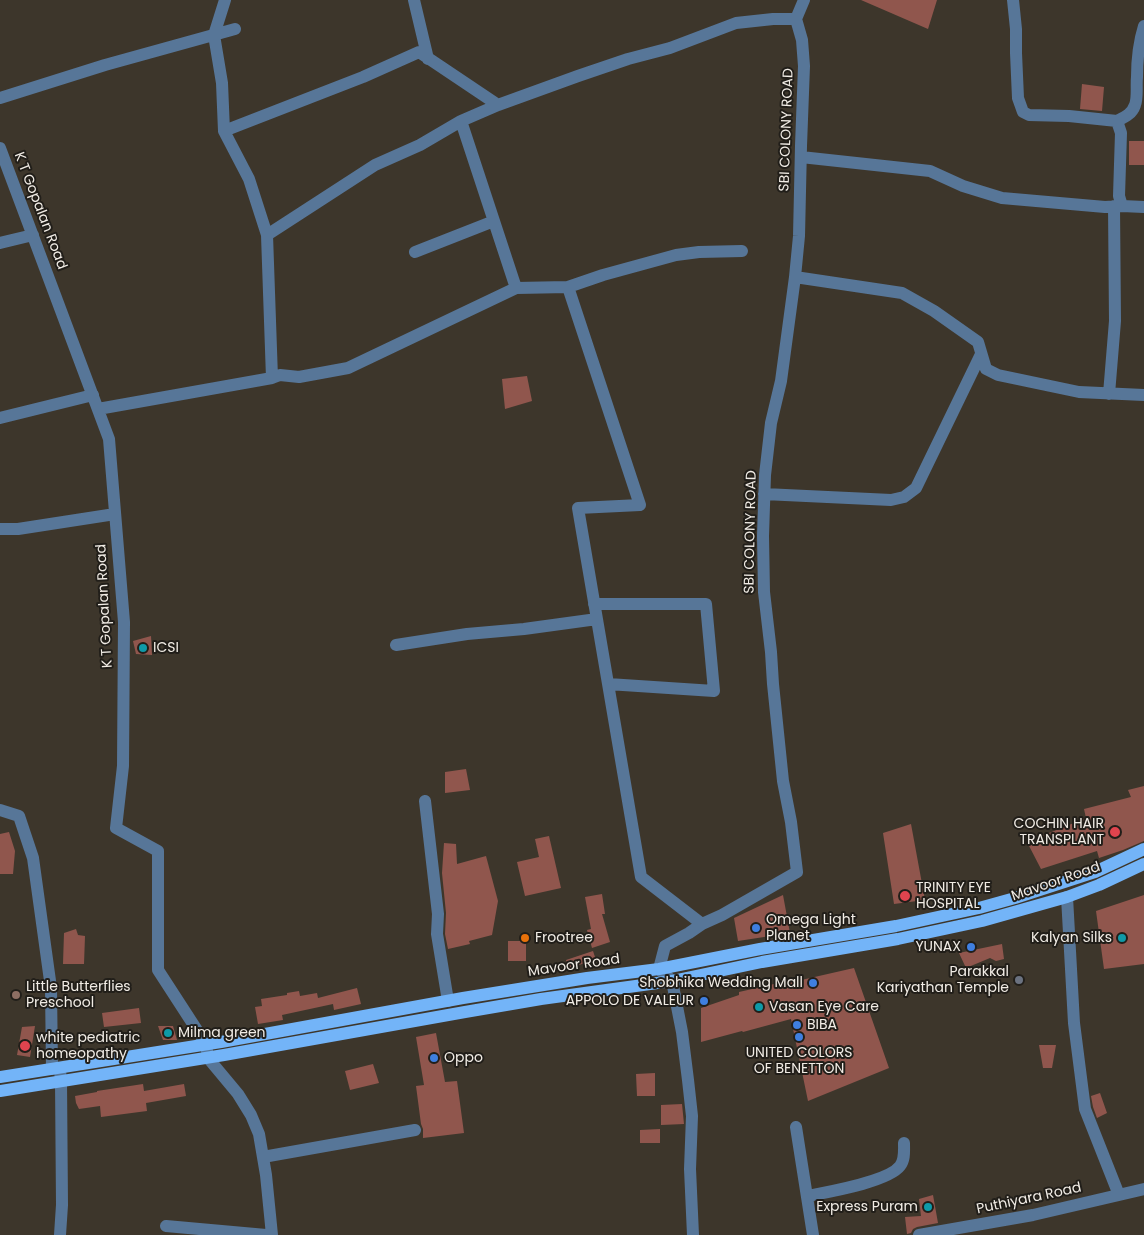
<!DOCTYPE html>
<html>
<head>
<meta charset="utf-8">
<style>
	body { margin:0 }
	canvas { display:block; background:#3d362b }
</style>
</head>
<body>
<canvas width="1144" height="1235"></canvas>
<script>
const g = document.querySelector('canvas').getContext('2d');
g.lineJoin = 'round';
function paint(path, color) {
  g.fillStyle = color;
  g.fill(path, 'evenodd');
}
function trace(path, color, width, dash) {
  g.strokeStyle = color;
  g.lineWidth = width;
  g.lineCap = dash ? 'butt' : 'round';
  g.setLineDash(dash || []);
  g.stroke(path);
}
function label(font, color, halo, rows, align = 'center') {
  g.font = font + ' Poppins,sans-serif';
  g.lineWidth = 4;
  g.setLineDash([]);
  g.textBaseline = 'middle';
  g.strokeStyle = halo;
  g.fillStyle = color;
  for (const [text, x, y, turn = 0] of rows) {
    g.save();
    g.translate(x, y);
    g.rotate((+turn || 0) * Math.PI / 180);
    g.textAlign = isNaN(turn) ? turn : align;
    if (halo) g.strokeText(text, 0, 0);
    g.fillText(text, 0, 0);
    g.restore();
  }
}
paint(new Path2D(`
	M861 0H937L928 29Z
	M1082 84 1104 87 1102 111 1080 109Z
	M1129 141H1144V165H1129Z
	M527 376 532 401 505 409 502 379Z
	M151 636 152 655 136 654 133 641Z
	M466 769 470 790 445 793V772Z
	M1144 786V841L1123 850 1099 858 1097 851 1041 869 1027 842 1086 818 1084 809 1131 797 1128 790Z
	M911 824 925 900 894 904 883 833Z
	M9 832 15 851 13 874H0V834Z
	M549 836 561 888 525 896 517 862 539 857 535 839Z
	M444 843 456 844 457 864 486 856 498 901 492 935 469 941 470 944 448 949 445 934 446 913 442 873Z
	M602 894 605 914H602L610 942 592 948 587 930 591 929 585 897Z
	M783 895 790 933 738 941 734 918Z
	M1144 895V964L1104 969 1096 911Z
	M76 929 78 935 85 936 84 964H63L64 933Z
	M508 941H526V961H508Z
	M1002 944 1004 959 996 961 990 958 966 968 959 953Z
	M593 951 596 960 568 968 566 960Z
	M854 968 889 1068 808 1101 791 1019 743 1032 742 1031 701 1042V1008L739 995V992L774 984 775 986Z
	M357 988 361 1004 334 1010 333 1004 282 1015 283 1020 258 1024 255 1007 262 1006 261 999 287 995V993L299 991 300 996 317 993 318 998Z
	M139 1008 141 1023 104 1027 102 1013Z
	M35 1026 30 1057 17 1055 22 1027Z
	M158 1026H173L177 1040H163Z
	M436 1033 445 1082 457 1081 464 1133 423 1138V1129L421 1124 416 1086 424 1085 416 1037Z
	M1039 1045H1056L1052 1068H1043Z
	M373 1064 379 1083 350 1090 345 1071Z
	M655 1073V1096H637L636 1074Z
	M143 1084 144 1091 184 1084 186 1096 146 1103 147 1111 101 1117 100 1106 79 1109 76 1103 75 1096 97 1092V1091Z
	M1100 1093 1107 1113 1097 1118 1093 1107 1091 1096Z
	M682 1104 684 1124 661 1125V1105Z
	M660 1129V1143H640V1130Z
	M933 1195 938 1223 917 1227 913 1229 911 1233 907 1234 905 1217 921 1216 919 1199Z`), '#90564d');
trace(new Path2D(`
	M225 0 214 35 222 83 224 131 249 179 267 235 272 378
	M414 0 428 59
	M1013 0 1016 29V53L1018 98 1023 112 1029 115 1069 116 1117 121 1121 133 1119 196 1122 206 1144 207
	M0 98 105 65 235 29
	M461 121 516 288
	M1117 121C1125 117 1132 114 1135 105 1138 97 1136 86 1137 77 1137 60 1139 42 1144 26
	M224 131 363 77 419 52 498 105
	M0 148 109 439 124 622 123 766 116 828 158 851V970L206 1044 208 1058 238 1094 251 1115 259 1134 266 1175 272 1235
	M801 157 930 171 963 186 1002 198 1105 207 1122 206
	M267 235 375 165 420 145 461 121 498 105 578 76 628 59 670 48 736 23 773 19H796L804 0
	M0 243 33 235
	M415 252 494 221
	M795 277 902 293 934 311 978 342 986 369 998 375 1079 392 1144 395
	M568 287 603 275 676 255 699 252 742 251
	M1109 394 1115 321 1114 206
	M98 409 272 378 280 375 299 377 348 368 516 288 568 287 640 505 578 508 641 877 702 924
	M0 418 93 395
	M764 494 891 500 904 497 916 488 981 354
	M0 529H18L115 514
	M594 604H706L714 691 608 684
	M396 645 467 634 524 629 597 619
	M425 801 438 914 437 934 448 1001
	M0 810 19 816 33 858 51 988 52 1069
	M1067 897 1074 1023 1085 1109 1119 1195
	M60 1070 61 1081 62 1205 60 1235
	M796 1127 813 1235
	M263 1157 415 1130
	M807 1196C827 1192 888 1182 900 1166 905 1160 904 1151 904 1143
	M166 1226 266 1235
	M693 1235 690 1169 692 1116 688 1080 682 1032 672 981 659 969 665 946 689 933 702 924 722 915 797 872 791 822 783 781 773 684 771 652 764 592 763 536 765 475 771 423 781 381 795 277 799 236 801 146 804 66 802 40 796 19
	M919 1235 1033 1215 1144 1189`), '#577698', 12);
trace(new Path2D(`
	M0 1077 221 1042 463 998 587 978 659 969 760 949 896 926 979 908 1015 898 1095 872 1144 849
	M0 1091 224 1055 465 1012 541 999 672 981 762 962 898 939 982 921 1067 897 1099 885 1144 864`), '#73b4f8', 12);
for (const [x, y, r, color] of [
	[143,648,5,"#0f9aa8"],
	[1115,832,6,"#e0444e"],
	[905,896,6,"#e0444e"],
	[756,928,5,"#3f7fe0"],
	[525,938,5,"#e8710a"],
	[1122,938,5,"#0f9aa8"],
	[971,947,5,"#3f7fe0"],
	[1019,980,5,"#6b7280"],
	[813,983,5,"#3f7fe0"],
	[16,995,5,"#8d6e63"],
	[704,1001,5,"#3f7fe0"],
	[759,1007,5,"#0f9aa8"],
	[797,1025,5,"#3f7fe0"],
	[168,1033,5,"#0f9aa8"],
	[799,1037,5,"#3f7fe0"],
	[25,1046,6,"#e0444e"],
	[434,1058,5,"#3f7fe0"],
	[928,1207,5,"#0f9aa8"]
]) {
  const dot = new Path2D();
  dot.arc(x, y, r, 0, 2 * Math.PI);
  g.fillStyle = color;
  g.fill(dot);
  trace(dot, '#211e19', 2);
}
label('14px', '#f1ece5', '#211e19', [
	["SBI COLONY ROAD",787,130,-88],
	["K T Gopalan Road",40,211,69],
	["SBI COLONY ROAD",751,532,-89],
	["K T Gopalan Road",105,606,-93],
	["Mavoor Road",1056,882,-19],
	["Mavoor Road",574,966,-8],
	["Puthiyara Road",1029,1199,-12]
]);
label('14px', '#f1ece5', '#211e19', [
	["ICSI",153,648],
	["COCHIN HAIR",1104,824,"right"],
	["TRANSPLANT",1104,840,"right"],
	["TRINITY EYE",916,888],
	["HOSPITAL",916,904],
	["Omega Light",766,920],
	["Planet",766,936],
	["Frootree",535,938],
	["Kalyan Silks",1112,938,"right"],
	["YUNAX",961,947,"right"],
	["Parakkal",1009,972,"right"],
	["Kariyathan Temple",1009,988,"right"],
	["Shobhika Wedding Mall",803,983,"right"],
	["Little Butterflies",26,987],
	["Preschool",26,1003],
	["APPOLO DE VALEUR",694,1001,"right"],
	["Vasan Eye Care",769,1007],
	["BIBA",807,1025],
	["Milma green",178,1033],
	["white pediatric",36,1038],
	["homeopathy",36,1054],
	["UNITED COLORS",799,1053,"center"],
	["OF BENETTON",799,1069,"center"],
	["Oppo",444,1058],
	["Express Puram",918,1207,"right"]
], 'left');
</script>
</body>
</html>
